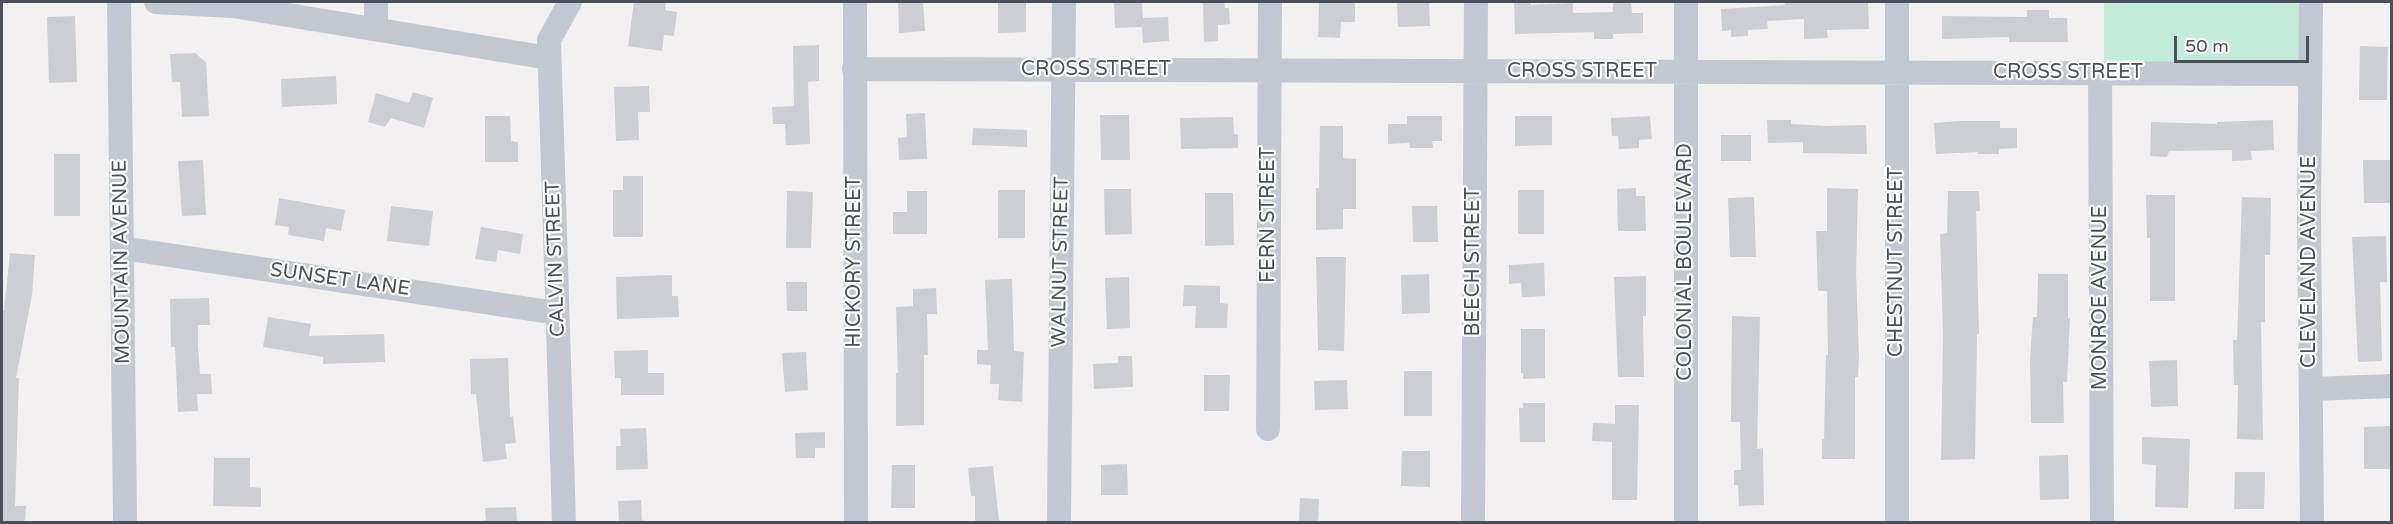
<!DOCTYPE html>
<html>
<head>
<meta charset="utf-8">
<style>
	body { margin:0 }
	#map { position:relative; width:2393px; height:524px; overflow:hidden; background:#f2f0f0; font-family:"Varela Round",sans-serif }
	canvas { display:block }
	.frame { position:absolute; inset:0; border:3px solid #49505c; pointer-events:none }
	.scale { position:absolute; left:2174px; top:36px; width:135px; height:27px; box-sizing:border-box; border:3px solid #49505c; border-top:0; padding-left:8px; font-size:18px; line-height:21px; white-space:nowrap; color:#49505c; -webkit-text-stroke:4px #fff; paint-order:stroke }
</style>
</head>
<body>
<div id="map">
<canvas width="2393" height="524"></canvas>
<div class="frame"></div>
<div class="scale">50 m</div>
</div>
<script>
const g = document.querySelector('canvas').getContext('2d');
g.lineJoin = 'round';
function paint(path, color) {
  g.fillStyle = color;
  g.fill(path, 'evenodd');
}
function trace(path, color, width, dash) {
  g.strokeStyle = color;
  g.lineWidth = width;
  g.lineCap = dash ? 'butt' : 'round';
  g.setLineDash(dash || []);
  g.stroke(path);
}
function label(font, color, halo, rows, align = 'center') {
  g.font = font + ' "Varela Round",sans-serif';
  g.lineWidth = 4.5;
  g.setLineDash([]);
  g.textBaseline = 'middle';
  g.strokeStyle = halo;
  g.fillStyle = color;
  for (const [text, x, y, turn = 0] of rows) {
    g.save();
    g.translate(x, y);
    g.rotate((+turn || 0) * Math.PI / 180);
    g.textAlign = isNaN(turn) ? turn : align;
    if (halo) g.strokeText(text, 0, 0);
    g.fillText(text, 0, 0);
    g.restore();
  }
}
paint(new Path2D(`
	M2104 2H2301V64L2104 63Z`), '#c2ecd9');
paint(new Path2D(`
	M634 2H666L665 10 677 12 674 36 664 35 662 51 628 46Z
	M898 2H923L925 31 899 33Z
	M998 2H1026V32L998 33Z
	M1114 2H1142L1143 18 1168 17 1169 41 1143 43 1142 27 1115 28Z
	M1203 2H1224L1225 8H1229L1230 24 1218 25V41L1204 42Z
	M1319 2H1355V22H1341L1340 38 1318 37Z
	M1429 2 1430 26 1398 27 1397 3Z
	M1514 2H1531V5L1573 3V13L1613 12V2H1631L1632 13H1643V33L1613 34V39H1594V32L1515 34Z
	M1784 2H1868L1869 29 1827 30 1828 38 1804 39V19L1767 21 1768 29 1748 30V36L1731 37V30L1722 31 1721 9 1785 5Z
	M2027 10H2049V18H2067L2068 42H2009V37L1942 39V16L2027 17Z
	M75 16 77 82 49 83 47 17Z
	M819 45V81L808 82 810 144 786 145 785 124H773L772 107 794 106 793 46Z
	M2360 46 2388 47 2387 100H2359Z
	M195 53 206 62 209 116 182 117 180 82H172L170 54Z
	M336 76 337 104 282 107 281 79Z
	M649 86 650 112H638L639 140 616 141 614 87Z
	M413 92 433 98 424 128 391 118 385 127 368 122 376 93 409 103Z
	M925 113 927 159 899 160 898 138 907 137 906 114Z
	M1100 115H1129L1130 160H1101Z
	M485 116H510L511 141 518 142V162H485Z
	M1407 116H1442V141H1432L1433 148H1410L1409 143 1388 144V124H1407Z
	M1515 116H1552V145L1515 146Z
	M1650 116 1652 139 1639 140V148L1619 149 1618 136H1612L1611 118Z
	M1233 117 1234 134 1238 135V148L1181 149 1180 118Z
	M1767 120H1791V124L1827 126 1866 125 1867 154 1803 153V142L1768 143Z
	M2273 120 2274 150 2251 151 2252 160 2232 161V150L2169 151 2167 157 2150 156 2151 122 2217 124V122Z
	M1959 121H2000V128H2017V148L1999 149V154H1978V152L1936 154 1934 123Z
	M1320 126H1343V158L1356 159V209H1343V229L1316 230V188H1319Z
	M973 128 1027 130V147L972 145Z
	M1721 135H1751V161H1721Z
	M54 154H80V216H54Z
	M203 160 206 215 182 216 178 161Z
	M2363 160H2390L2391 203H2364Z
	M623 176H643V237H613V190H623Z
	M1636 188V196H1645L1646 231H1618L1617 189Z
	M1827 188 1858 189 1856 273 1859 356 1858 377H1855V459H1822V439H1824L1826 355H1828L1827 291H1818L1816 231H1827Z
	M1104 189H1131L1132 234 1105 235Z
	M998 190H1025V238H998Z
	M1518 190H1544V234H1518Z
	M787 191 813 192 811 248H786Z
	M907 191H927V234H893V212H907Z
	M1948 191H1979L1980 211H1976L1979 334H1977L1975 459 1941 460 1943 335 1940 234 1947 233Z
	M1205 193H1233L1234 245 1205 246Z
	M2146 195H2175V301H2150V238H2147Z
	M1754 197 1756 257H1730L1728 198Z
	M2242 197 2271 198 2270 255H2265V322H2261L2263 440 2237 439 2238 385H2234L2233 340H2237Z
	M279 198 345 210 341 231 326 228 324 241 288 235 289 227 275 225Z
	M391 206 433 211 429 246 387 241Z
	M1412 206H1437L1438 242H1413Z
	M481 227 523 234 520 254 498 250 496 262 475 259Z
	M2386 236 2387 282H2380L2382 361 2358 362 2352 237Z
	M10 253 35 255 32 295 16 378H19L15 506H26L25 522H2V310L4 311Z
	M1316 257H1346L1344 351 1318 350Z
	M1544 263 1545 296 1522 297 1521 283 1509 284V265Z
	M1429 274 1430 313 1402 314 1401 275Z
	M2038 274H2068V318H2070L2067 382H2063L2064 423H2031L2030 359 2033 317H2037Z
	M672 275V296H678L679 317 617 319 616 277Z
	M1646 276V316H1643L1644 377H1618L1614 277Z
	M1129 277 1130 328 1107 329 1105 278Z
	M1012 279 1014 351 1024 352 1022 402 998 400 999 384H990L991 365 977 364V350H988L985 280Z
	M786 282H807V311H787Z
	M1184 285 1220 286V303L1228 304 1227 328H1195L1196 306H1183Z
	M936 288 937 314H927L928 355H924V425L896 426V373H898L896 307 913 306V289Z
	M209 298 210 325H198V346L200 374H211L212 394H197L198 411 178 412 175 347H171L170 299Z
	M1732 316 1760 317 1757 449 1763 448 1764 505 1739 506 1738 485H1734V470H1741L1740 422H1731Z
	M268 317 311 324 309 336 384 334 385 362 323 364V357L263 347Z
	M1521 329H1545V378L1523 379V373H1521Z
	M648 350V373H664V395H621V378H615L614 351Z
	M806 352 808 390 785 392 782 353Z
	M1118 356H1132L1133 387 1094 389 1093 364 1118 363Z
	M508 358 510 417 513 416 516 443 505 444 507 459 483 462 476 394H471L470 359Z
	M2177 360 2178 406 2151 407 2149 361Z
	M1404 371H1432V416H1404Z
	M1204 375H1230L1229 411H1204Z
	M1347 380 1348 409 1315 410 1314 381Z
	M1523 403H1545V442H1520L1519 408H1523Z
	M1615 405H1639L1637 500H1612V442L1592 441 1593 423 1615 424Z
	M2390 426 2391 469H2364V427Z
	M646 428 648 469 616 470V446H621L620 429Z
	M825 432V448H815V458H796L795 433Z
	M2142 437 2190 439 2188 508 2155 507 2156 465 2142 464Z
	M1402 451H1430V487L1401 486Z
	M2068 455 2069 499 2040 500 2039 456Z
	M214 458H250V487L261 488V507L213 506Z
	M1127 464 1128 495H1101V465Z
	M892 465H915V508H891Z
	M993 466 999 522H975V496H971L968 468Z
	M2235 472H2265L2264 509H2234Z
	M1300 498 1319 499 1318 522H1299Z
	M641 500 642 522H619L618 501Z
	M516 507 517 522H486L485 508Z`), '#cdced4');
trace(new Path2D(`
	M119 2 125 522
	M156 2 233 6 549 58
	M376 2V28
	M855 2 856 522
	M1686 2V522
	M1897 2V522
	M2311 2 2309 216 2312 522
	M854 69 2310 74
	M2100 73 2102 522
	M122 248 557 313
	M2311 389 2392 386
	M1268 429 1270 2
	M564 522 549 40 570 2
	M1059 522 1064 2
	M1473 522 1476 2`), '#c2c8d1', 24);
label('20px', '#49505c', '#fff', [
	["CROSS STREET",1096,70],
	["CROSS STREET",1582,72],
	["CROSS STREET",2068,73],
	["FERN STREET",1269,215,-90],
	["CALVIN STREET",556,259,-92],
	["MOUNTAIN AVENUE",122,262,-91],
	["HICKORY STREET",855,262,-90],
	["WALNUT STREET",1061,262,-89],
	["BEECH STREET",1474,262,-90],
	["COLONIAL BOULEVARD",1686,262,-90],
	["CHESTNUT STREET",1897,262,-90],
	["CLEVELAND AVENUE",2310,262,-90],
	["SUNSET LANE",340,280,8],
	["MONROE AVENUE",2101,298,-90]
]);
</script>
</body>
</html>
